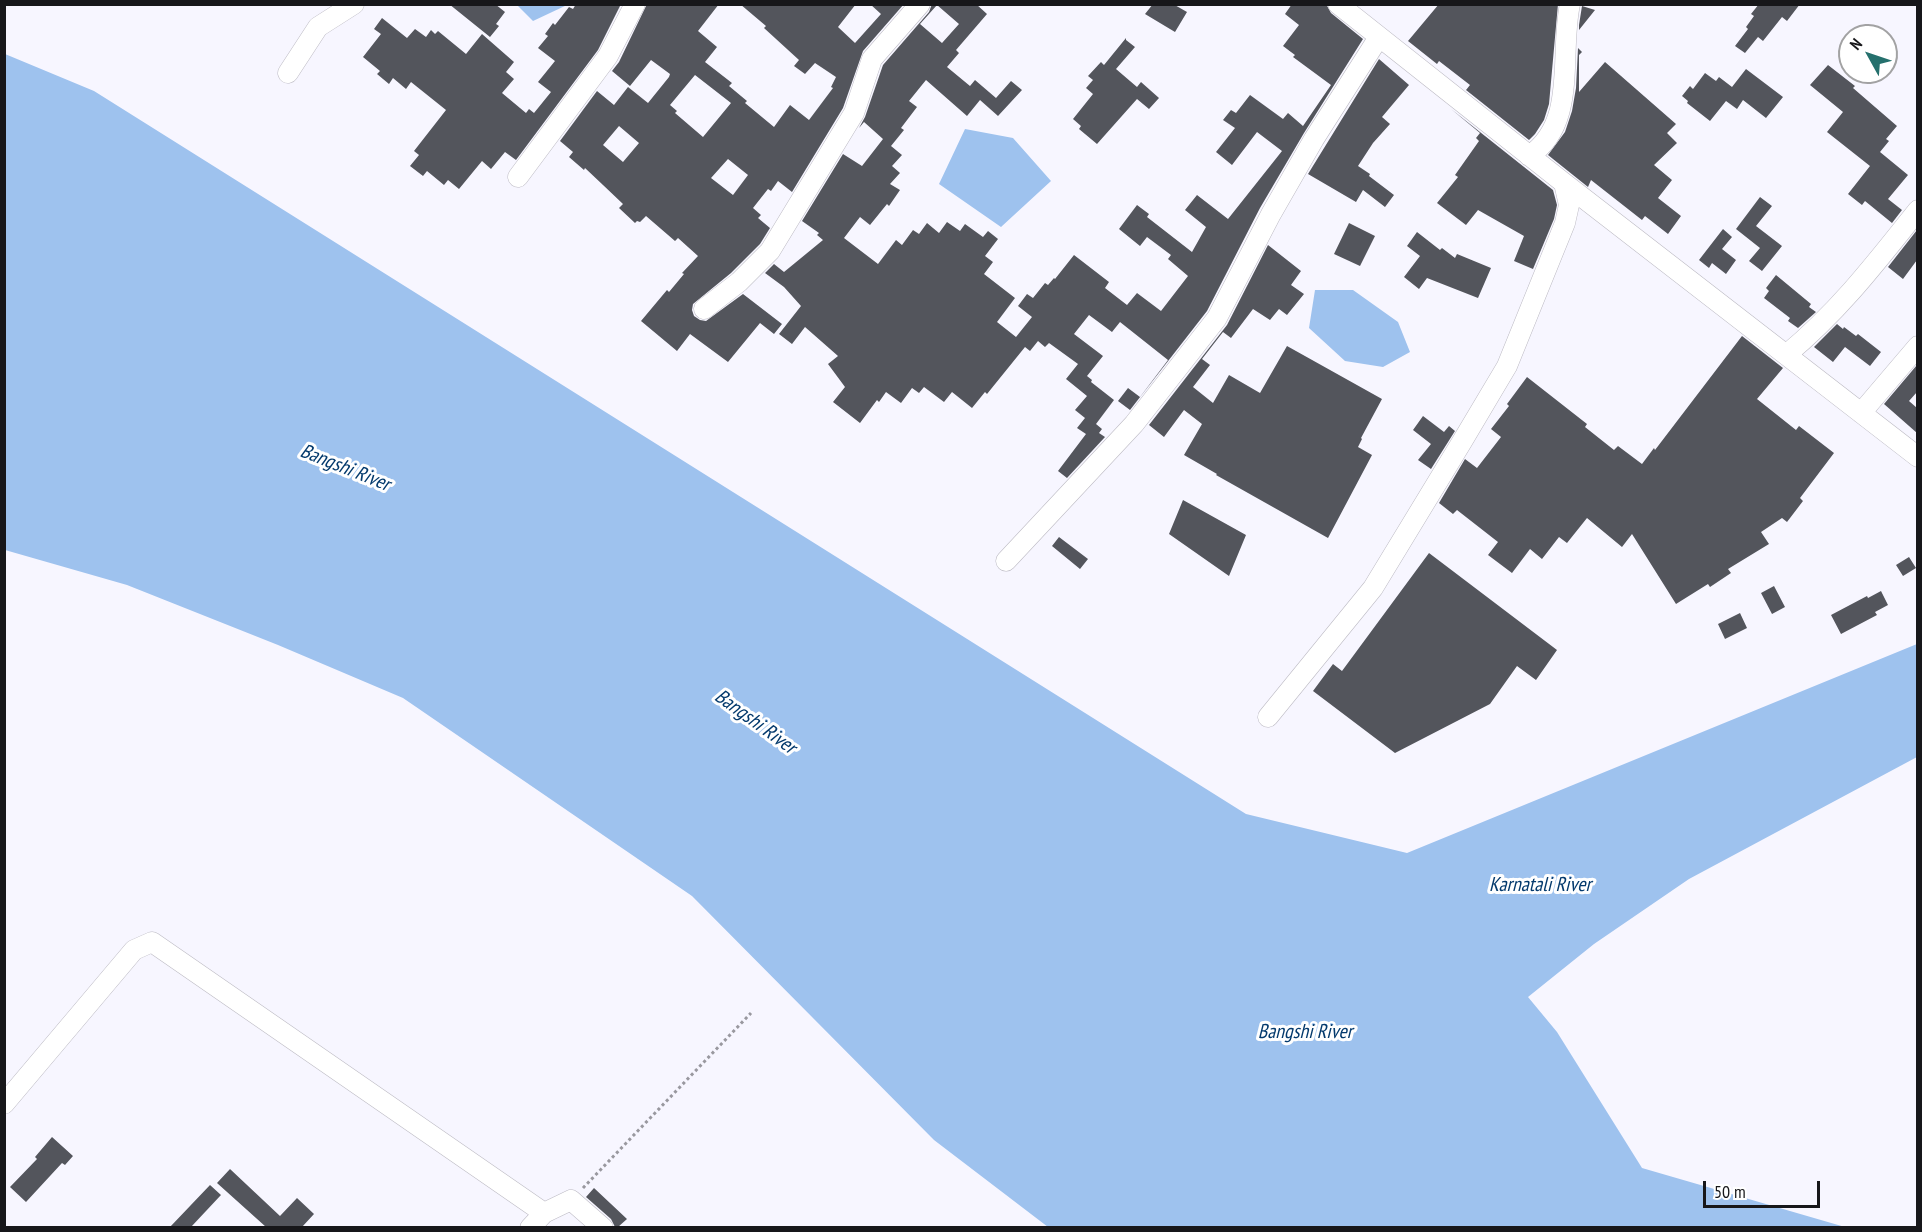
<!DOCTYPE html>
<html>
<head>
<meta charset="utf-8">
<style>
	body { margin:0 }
	#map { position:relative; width:1922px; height:1232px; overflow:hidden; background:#f7f6ff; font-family:"PT Sans Narrow",sans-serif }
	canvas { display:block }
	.frame { position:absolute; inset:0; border:6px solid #17171a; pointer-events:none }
	.north { position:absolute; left:1838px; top:24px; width:60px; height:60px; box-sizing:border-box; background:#fff; border:2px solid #a2a2a3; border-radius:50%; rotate:310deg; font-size:16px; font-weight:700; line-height:24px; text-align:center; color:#17171a }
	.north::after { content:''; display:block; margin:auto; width:21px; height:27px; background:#25706d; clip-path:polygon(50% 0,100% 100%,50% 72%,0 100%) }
	.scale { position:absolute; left:1703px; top:1181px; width:117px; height:27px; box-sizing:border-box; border:3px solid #17171a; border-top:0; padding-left:8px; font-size:18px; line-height:21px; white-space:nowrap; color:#17171a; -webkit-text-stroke:4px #fff; paint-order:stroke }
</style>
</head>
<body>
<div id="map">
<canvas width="1922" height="1232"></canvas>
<div class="frame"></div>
<div class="north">N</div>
<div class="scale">50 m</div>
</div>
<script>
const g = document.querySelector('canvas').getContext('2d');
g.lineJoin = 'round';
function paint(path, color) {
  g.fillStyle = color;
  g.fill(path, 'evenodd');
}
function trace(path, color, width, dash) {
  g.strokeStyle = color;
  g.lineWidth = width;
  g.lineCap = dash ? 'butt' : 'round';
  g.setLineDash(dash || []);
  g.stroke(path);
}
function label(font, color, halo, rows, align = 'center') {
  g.font = font + ' "PT Sans Narrow",sans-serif';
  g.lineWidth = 6;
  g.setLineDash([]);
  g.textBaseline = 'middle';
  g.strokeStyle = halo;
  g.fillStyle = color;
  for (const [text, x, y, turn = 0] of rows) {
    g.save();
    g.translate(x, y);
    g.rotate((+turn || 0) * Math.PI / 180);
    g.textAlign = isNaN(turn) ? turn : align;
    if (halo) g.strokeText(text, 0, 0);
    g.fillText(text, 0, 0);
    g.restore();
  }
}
paint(new Path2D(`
	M517 5H567L533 21Z
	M5 54 94 91 1246 814 1407 853 1917 644V757L1689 879 1594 944 1528 997 1557 1032 1642 1168 1845 1227H1048L934 1140 692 896 403 698 278 645 127 585 5 550Z
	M965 129 1013 138 1051 181 1001 227 939 184Z
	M1315 290H1353L1398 322 1410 352 1383 367 1345 361 1309 328Z`), '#9ec2ee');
paint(new Path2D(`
	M449 4H495L505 12 496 24 499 26 490 37Z
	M576 4H621L598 50 516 160 505 152 491 169 482 161 459 189 448 180 444 185 427 171 423 176 410 166 419 155 414 151 446 110 411 82 406 89 393 78 389 84 377 74 380 71 363 57 381 34 374 29 382 18 407 38 415 29 426 37 431 30 435 34 438 31 466 54 482 34 514 62 506 72 514 79 502 93 526 113 529 109 534 113 551 92 538 82 555 61 538 48 548 36 545 34 553 23 555 25 569 7 573 9Z
	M647 4H719L698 31 717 47 705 62 732 83 729 86 747 101 745 103 774 127 790 105 809 120 833 88 831 87 836 77 815 63 805 74 794 66 799 60 764 28 766 26 740 4H856L838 27 855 43 881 14 870 4H904L863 51 843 108 792 192 778 181 771 191 768 189 753 208 761 215 758 218 770 228 760 244 731 273 693 304 692 310 694 316 700 320 706 321 743 294 782 324 774 334 760 323 728 362 690 334 677 351 641 321 667 290 669 292 684 274 682 273 698 256 678 238 675 241 646 216 640 222 637 221 635 223 619 208 623 204 603 185 585 168 584 170 569 157 573 152 560 141 597 91 614 105 628 87 648 103 669 77 670 74 651 60 630 86 612 71 619 62ZM695 75 731 103 703 137 675 113 677 111 670 105ZM619 126 639 143 623 162 603 145ZM728 159 748 175 733 195 711 178Z
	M932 4H976L987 14 956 50 959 53 947 67 970 86 975 80 996 98 1011 81 1022 90 998 116 980 100 967 116 926 80 909 101 917 107 901 128 904 130 891 146 902 155 892 166 900 173 890 184 900 190 889 206 887 204 870 225 860 217 844 238 878 264 896 240 902 245 913 230 919 234 927 223 939 233 947 222 960 231 965 224 983 237 988 231 998 239 985 256 993 262 984 274 1015 298 997 322 1016 337 1032 317 1018 306 1027 294 1033 298 1045 283 1048 285 1054 278 1055 279 1074 255 1109 282 1105 288 1127 305 1137 293 1161 311 1188 276 1168 259 1171 255 1147 237 1140 246 1119 229 1137 205 1149 214 1147 217 1192 252 1206 227 1185 210 1197 195 1228 219 1282 151 1257 132 1232 165 1216 152 1235 128 1223 120 1231 110 1236 113 1250 95 1283 119 1288 113 1303 126 1331 85 1293 57 1295 55 1283 46 1299 25 1285 14 1292 4H1326L1331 13 1363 39 1304 133 1260 208 1207 311 1130 410 1118 401 1128 388 1140 397 1168 360 1120 322 1112 332 1089 315 1074 334 1103 356 1087 376 1092 380 1091 382 1114 400 1096 424 1102 429 1099 433 1105 437 1067 478 1058 471 1086 434 1077 428 1085 418 1075 410 1087 396 1066 379 1078 364 1049 343 1045 347 1038 341 1030 351 1025 347 987 394 985 392 972 408 952 392 944 402 924 387 919 393 912 388 901 403 886 392 879 402 877 400 860 423 833 402 845 387 828 364 838 356 805 327 792 344 779 334 801 306 784 287 765 273 774 264 784 272 823 240 817 235 819 233 802 221 843 154 862 166 883 139 864 122 859 128 865 117 883 65 929 12ZM937 5 959 24 942 43 920 24Z
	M1153 4H1173L1187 12 1175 32 1145 14Z
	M1439 4H1558L1549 104 1544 120 1535 134 1529 140 1466 90 1470 85 1439 61 1437 64 1408 41Z
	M1759 4H1800L1787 21 1782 17 1763 41 1758 37 1745 53 1735 46 1748 29 1746 27 1754 16 1751 14Z
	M1582 6 1595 10 1579 30V25Z
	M1126 38V40L1135 47 1116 69 1137 87 1141 82 1159 98 1149 109 1137 99 1097 144 1079 129 1081 126 1073 119 1093 94 1086 88 1093 80 1088 76 1101 62 1104 65Z
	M1578 48 1582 52 1579 55V92L1605 62 1676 124 1667 133 1677 143 1654 165 1672 180 1658 198 1681 216 1668 234 1645 216 1642 220 1591 180 1588 187 1548 155 1565 132 1572 111 1576 88Z
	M1379 59 1409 85 1382 117 1390 124 1373 143 1358 166 1370 174 1369 176 1394 195 1385 207 1363 190 1356 202 1308 174Z
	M1828 65 1855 86 1853 88 1897 126 1886 139 1889 141 1880 152 1908 175 1888 199 1902 210 1892 223 1865 201 1862 205 1848 194 1870 166 1827 132 1843 112 1810 85Z
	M1746 69 1783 97 1766 118 1743 100 1737 109 1726 101 1710 121 1687 103 1688 101 1682 96 1690 86 1693 89 1705 73 1716 81 1719 77 1732 87Z
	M1451 109 1553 190 1557 205 1554 219 1533 269 1514 261 1524 236 1478 210 1466 225 1437 203 1458 177 1455 175 1479 141 1476 138 1480 133Z
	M1760 197 1772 206 1756 226 1782 246 1762 271 1749 261 1760 248 1736 229Z
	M1349 223 1375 236 1360 266 1334 254Z
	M1723 229 1732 237 1722 249 1736 260 1726 274 1712 263 1709 268 1699 260Z
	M1917 230V260L1903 279 1888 267Z
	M1417 232 1440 250 1442 248 1455 258 1457 254 1491 268 1478 298 1427 278 1419 289 1404 277 1420 256 1407 246Z
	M1268 245 1301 271 1291 285 1304 294 1287 315 1279 309 1270 320 1253 309 1231 338 1223 332 1202 359 1210 365 1193 387 1213 403 1229 375 1260 393 1287 346 1382 399 1361 438 1362 439 1358 447 1372 455 1328 538 1216 475 1217 474 1184 455 1202 424 1184 410 1164 437 1149 425 1227 325Z
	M1776 275 1811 304 1809 307 1816 312 1798 328 1788 321 1790 318 1764 298 1769 291 1766 288Z
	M1837 324 1843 329 1844 327 1856 336 1858 334 1881 352 1870 366 1845 347 1833 362 1814 347Z
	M1742 336 1783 368 1757 399 1796 430 1799 426 1834 453 1800 498 1803 501 1787 522 1782 518 1761 532 1769 544 1728 569 1731 573 1710 587 1708 584 1676 604 1632 534 1622 547 1587 518 1567 543 1559 537 1542 559 1530 549 1512 573 1488 555 1498 542 1457 510 1453 514 1439 503 1465 459 1477 468 1501 437 1491 429 1509 406 1507 404 1527 377 1587 424 1585 427 1614 450 1618 446 1642 464 1654 448 1655 450Z
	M1917 365V392L1909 401 1917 408V433L1884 404Z
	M1423 416 1444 432 1449 426 1455 431 1431 469 1418 460 1431 444 1413 430Z
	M1183 500 1246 535 1229 576 1169 534Z
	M1059 537 1088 559 1080 569 1052 546Z
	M1429 553 1557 650 1536 680 1517 666 1490 704 1395 753 1313 691 1333 664 1342 671Z
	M1909 557 1916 568 1903 576 1896 565Z
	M1774 586 1785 607 1772 614 1761 593Z
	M1881 591 1888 605 1875 612 1877 615 1841 634 1831 615 1867 596 1868 598Z
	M1740 613 1747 628 1725 639 1718 624Z
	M52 1137 73 1156 65 1165 62 1163 26 1202 10 1187 37 1159 35 1157Z
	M230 1169 280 1216 297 1198 314 1214 302 1227H266L217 1183Z
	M210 1185 221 1195 191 1227H170Z
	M594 1188 627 1219 618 1227H615L611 1219 586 1197Z`), '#53555c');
const minor = new Path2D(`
	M1338 4 1564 183 1918 457
	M288 73 318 27 354 4
	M1529 156C1578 123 1559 55 1570 4
	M518 177 608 56 635 4
	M704 309 739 282 770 251 854 113 872 59 920 4
	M1786 355C1839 311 1875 264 1918 210
	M1861 413 1918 346
	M1006 561 1134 424 1217 318 1271 214 1314 139 1379 37
	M1268 717 1373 588 1463 440 1507 366 1565 223 1569 205 1564 183
	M4 1104 134 950 152 942 544 1213
	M530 1228 544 1213 571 1200 603 1228`);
trace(minor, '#bcbac3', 21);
trace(new Path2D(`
	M583 1188 751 1013`), '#99989f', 3, [3, 3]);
trace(minor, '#fff', 20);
label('italic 20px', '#043a6d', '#fff', [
	["Bangshi River",345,468,22],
	["Bangshi River",755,722,36],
	["Karnatali River",1540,885],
	["Bangshi River",1305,1032]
]);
</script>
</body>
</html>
